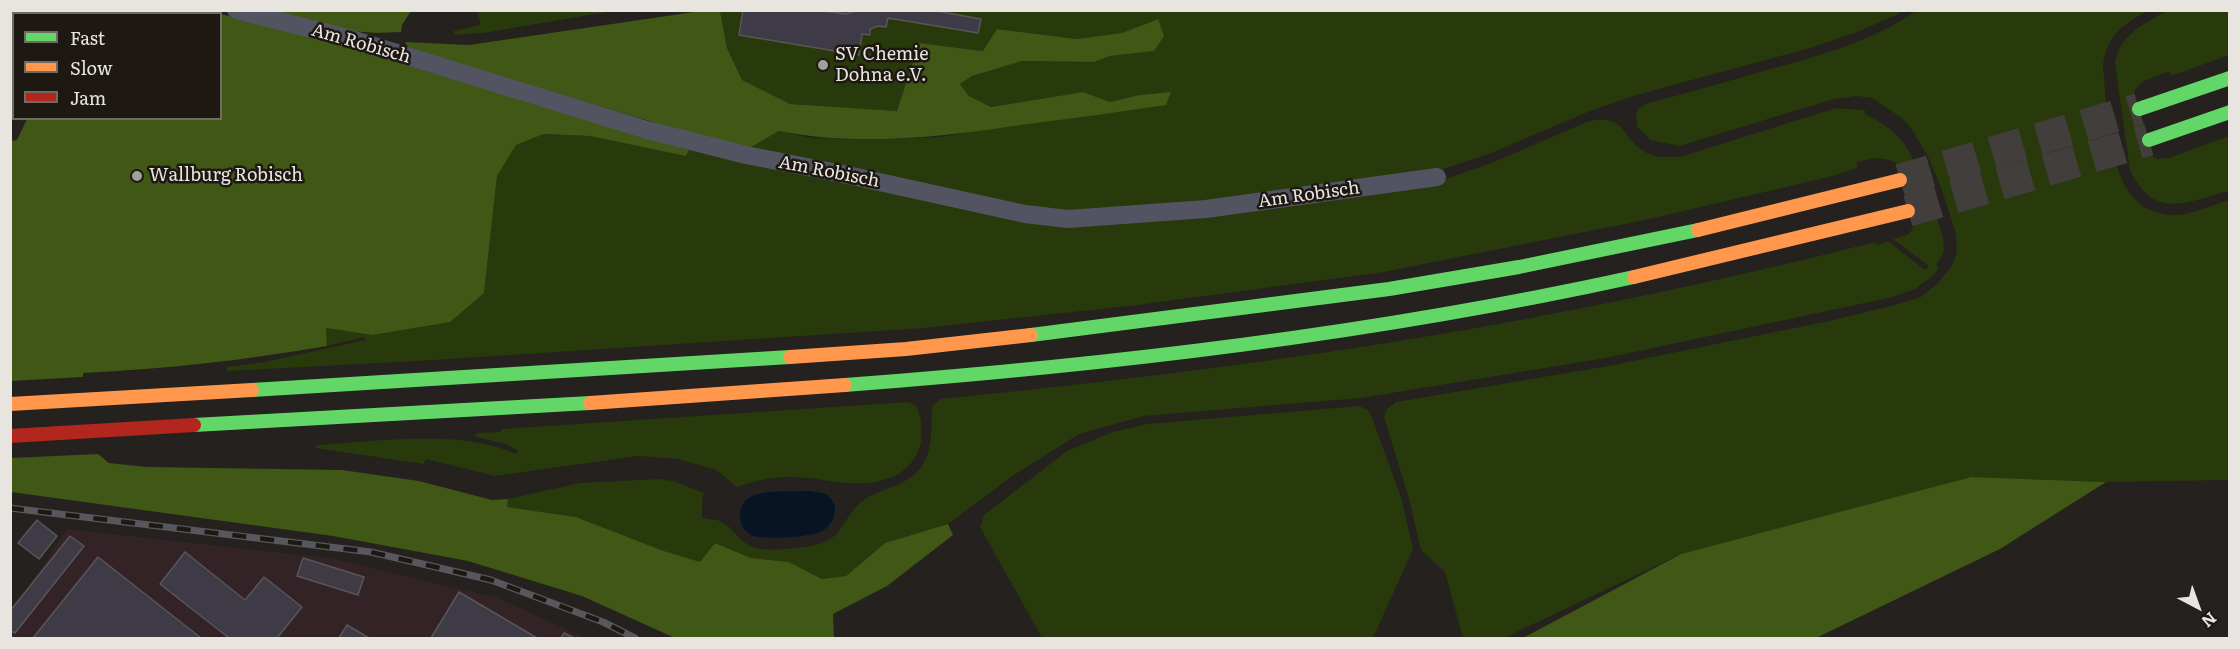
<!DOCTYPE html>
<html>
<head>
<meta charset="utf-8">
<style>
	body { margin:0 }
	#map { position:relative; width:2240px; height:649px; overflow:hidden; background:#24211e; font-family:Literata,serif }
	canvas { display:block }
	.frame { position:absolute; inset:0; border:12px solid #e8e4e0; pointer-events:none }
	.legend { position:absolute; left:12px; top:12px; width:210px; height:108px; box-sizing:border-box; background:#1d1812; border:2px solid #6e6a64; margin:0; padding:8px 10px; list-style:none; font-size:18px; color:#e8e4e0 }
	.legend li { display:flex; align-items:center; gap:12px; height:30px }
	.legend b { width:30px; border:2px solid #6e6a64 }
	.north { position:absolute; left:2168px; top:577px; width:60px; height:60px; -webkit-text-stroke:4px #1d1812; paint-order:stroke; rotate:139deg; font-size:16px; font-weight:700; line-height:24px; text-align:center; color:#e8e4e0 }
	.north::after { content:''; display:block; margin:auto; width:21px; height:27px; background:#e8e4e0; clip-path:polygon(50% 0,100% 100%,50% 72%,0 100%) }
</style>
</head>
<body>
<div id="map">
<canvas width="2240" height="649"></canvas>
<div class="frame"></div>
<ul class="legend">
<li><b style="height:8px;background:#63d668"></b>Fast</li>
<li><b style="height:8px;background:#ff974d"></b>Slow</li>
<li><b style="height:8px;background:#b3261e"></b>Jam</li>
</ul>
<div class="north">N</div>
</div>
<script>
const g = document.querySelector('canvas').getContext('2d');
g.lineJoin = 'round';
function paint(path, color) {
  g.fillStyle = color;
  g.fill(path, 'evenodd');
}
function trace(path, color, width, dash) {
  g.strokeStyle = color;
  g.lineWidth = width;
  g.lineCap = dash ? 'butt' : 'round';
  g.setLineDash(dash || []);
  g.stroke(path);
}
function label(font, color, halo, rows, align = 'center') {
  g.font = font + ' Literata,serif';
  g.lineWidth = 5;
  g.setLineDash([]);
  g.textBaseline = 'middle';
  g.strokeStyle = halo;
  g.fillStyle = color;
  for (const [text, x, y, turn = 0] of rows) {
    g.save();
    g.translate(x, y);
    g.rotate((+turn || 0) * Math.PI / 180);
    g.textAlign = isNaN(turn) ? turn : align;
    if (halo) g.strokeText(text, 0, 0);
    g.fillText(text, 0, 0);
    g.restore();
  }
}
paint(new Path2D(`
	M67 529 329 558 498 598 585 638H11L10 615Z`), '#342326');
paint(new Path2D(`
	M477 11V10L613 11 483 33 454 35V31L481 25Z
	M720 11H1902L1894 16 1857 32 1810 48 1633 96 1590 111 1489 154 1434 172 1208 203 1068 213 1017 207 746 150 779 131 812 138 869 140 942 137 1170 92 1139 95 1110 102 1083 92 991 107 969 96 960 84 972 76 1022 61 1094 62 1110 56 1154 51 1158 19 1122 33 1077 39 997 29 984 51 919 43 897 111 790 104 742 80 727 48Z
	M1916 11H2147C2123 25 2106 36 2103 66 2108 114 2105 217 2176 215 2193 214 2213 205 2229 200V480L2106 482 1971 477 1681 554 1504 638H1463L1445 572 1421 550 1408 495 1384 417 1387 409 1396 402 1608 366 1829 321 1891 306 1921 297 1938 283 1952 266 1957 252 1956 234 1941 187 1927 155 1911 128 1902 118 1872 98 1856 96 1834 99 1679 146 1651 140 1637 127 1636 114 1638 109 1646 104C1686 93 1726 82 1767 70 1818 56 1872 42 1916 11Z
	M2166 11H2229V55L2171 76 2169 71 2142 82 2135 90 2133 101 2145 126 2150 154 2157 159 2169 158 2229 136V191C2185 202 2155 221 2130 170L2115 63C2119 35 2144 24 2166 11Z
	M1836 108 1865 110V114C1881 122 1894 130 1905 145 1916 161 1946 231 1944 249 1944 254 1939 261 1936 265L1939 268 1933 276 1915 289 1893 297 1606 358 1361 398 1144 416 1079 434 1014 475 948 524 885 543 846 576 822 579 789 562 751 558 716 543 700 562 661 550 576 517 506 507 508 499 580 483 659 479 673 481 704 493 702 500V518C708 519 715 519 720 521 736 528 740 547 761 549 777 551 810 548 825 542 842 535 847 513 861 502 880 487 910 487 923 464 933 448 931 425 932 406L941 399C1094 383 1247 366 1399 341 1559 315 1718 282 1875 242L1877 245 1888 241 1925 270 1929 266 1893 239 1909 234 1917 221 1906 196 1902 168C1888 155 1874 158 1857 162V168L1829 177 1645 220 1384 272 1138 305 924 328 418 361 227 371V367L264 362 365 340 364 337 327 346 326 328 372 335 484 292 497 176 516 145 544 134 590 136 686 155 689 150 1029 221 1437 182 1494 162 1589 121C1630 114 1619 139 1647 153 1657 158 1668 157 1680 157Z
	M908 402 916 406C922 415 922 431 921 442 918 457 908 470 894 476 857 493 824 476 786 477 769 478 753 481 737 487L716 470 678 459 638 456 495 476 426 459 424 464 315 448 316 445C379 442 457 428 516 454L518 451 506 444 476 437 475 433 501 432V429Z
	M1359 406 1368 410 1371 415 1401 497 1413 549 1373 638H1042L980 527 984 515 1067 451 1113 432 1147 424Z`), '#28390b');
paint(new Path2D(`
	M77 10H174L218 13H76Z
	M271 10 411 11 402 25 401 32 376 33 351 31Z
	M701 11H720L727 48 742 80 790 104 897 111 919 43 983 51 997 29 1077 39 1122 33 1158 19 1164 36 1154 51 1110 56 1094 62 1022 61 972 76 960 84 969 96 991 107 1083 92 1110 102 1139 95 1171 92 1166 105C1118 112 1069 119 1021 125 940 137 860 147 779 131L746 150 409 49 405 42 469 45Z
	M221 14 351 48 689 150 686 156 590 136 544 134 516 145 497 176 484 293 450 322 372 335 326 328 327 346C246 360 166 369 83 373V377L11 381V141L17 140 27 119 220 118Z
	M98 454 109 463 147 467 342 470 419 481 492 500 508 499 507 507 576 517 661 550 700 562 715 543 751 558 789 562 822 579 846 576 885 543 948 524 953 535 887 586 833 614 834 638H675L582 596 468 561 333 536 11 492V458Z
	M1971 477 2106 482 2000 549 1816 638H1523L1681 554Z`), '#405715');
paint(new Path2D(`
	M807 491C812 492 820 492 825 494 842 503 835 524 822 531 809 538 767 539 753 536 749 534 745 531 743 527 740 521 739 516 741 509 745 487 789 492 807 491Z`), '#061423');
const building = new Path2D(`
	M743 10H814L846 14 858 10H931L981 19 978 33 888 18 886 27 878 26 870 29V35L862 34 859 55 739 35Z
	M821 10H858L846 14Z
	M10 21H14V46H10Z
	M37 520 57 536 39 559 18 543Z
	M70 536 84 546 15 633 10 630V611Z
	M185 552 245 600 264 577 302 607 277 638H229L160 584Z
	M98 557 201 638H33Z
	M303 558 364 577 358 595 297 576Z
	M459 592 537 638H431Z
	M347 625 369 638H339Z
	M564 633 574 638H561Z`);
paint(building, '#3e3a46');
trace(building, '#585657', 1.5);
trace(new Path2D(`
	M1900 180 2139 109
	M1908 211 2149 140`), '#413e3b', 32, [32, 16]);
trace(new Path2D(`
	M236 10 355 40 647 130 746 155 843 174 1025 214 1068 219 1206 209 1437 177`), '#535461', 18);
trace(new Path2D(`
	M2139 109 2230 78
	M2149 140 2230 112
	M1031 335 1389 289 1519 267 1698 230
	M845 385C1110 365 1374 334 1634 277
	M252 390 790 357
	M194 425 590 403`), '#63d668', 14);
trace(new Path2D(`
	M1698 230 1900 180
	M1634 277 1908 211
	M790 357 906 349 1031 335
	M590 403 845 385
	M10 404 252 390`), '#ff974d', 14);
trace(new Path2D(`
	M10 436 194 425`), '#b3261e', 14);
const rail = new Path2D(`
	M10 508 371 552 491 580 603 622 635 638`);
trace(rail, '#58575d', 7);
trace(rail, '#1d1812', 4.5, [14]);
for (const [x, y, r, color] of [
	[823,65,6,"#a3a09c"],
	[137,176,6,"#a3a09c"]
]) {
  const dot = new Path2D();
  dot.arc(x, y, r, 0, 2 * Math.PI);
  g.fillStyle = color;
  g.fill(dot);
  trace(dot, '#1d1812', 2);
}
label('18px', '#e8e4e0', '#1d1812', [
	["Am Robisch",361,44,16],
	["Am Robisch",829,172,11],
	["Am Robisch",1309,195,-8]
]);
label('18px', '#e8e4e0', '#1d1812', [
	["SV Chemie",835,55],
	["Dohna e.V.",835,76],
	["Wallburg Robisch",149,176]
], 'left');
</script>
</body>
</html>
